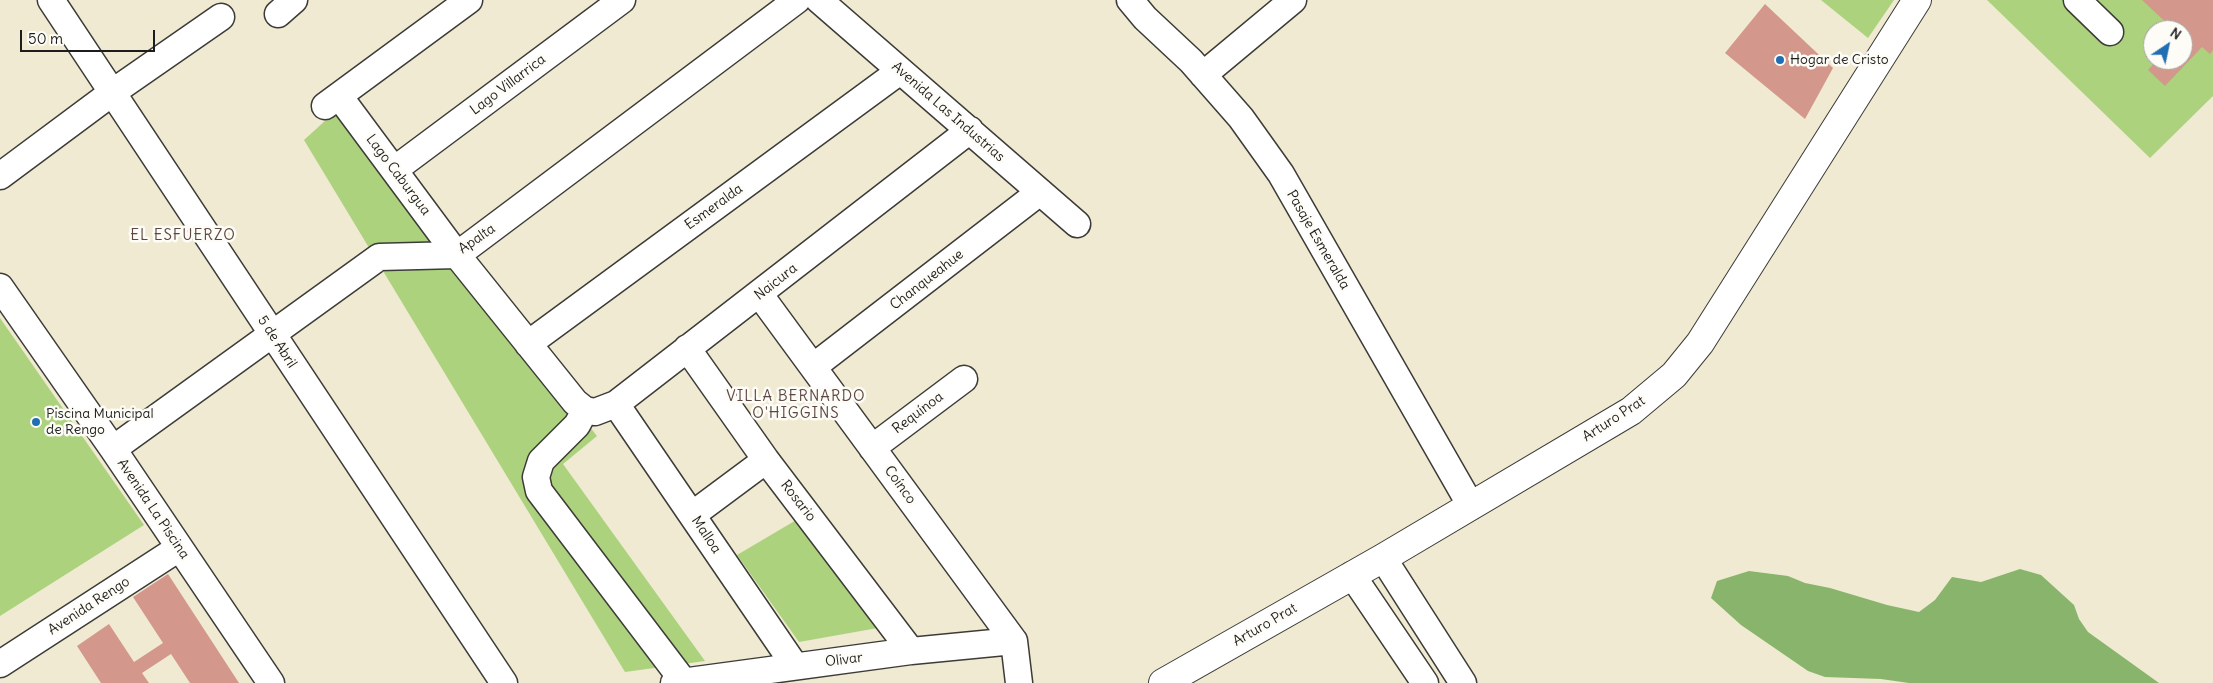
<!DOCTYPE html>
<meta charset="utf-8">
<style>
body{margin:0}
#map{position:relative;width:2213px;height:683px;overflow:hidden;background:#efead1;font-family:Delius,sans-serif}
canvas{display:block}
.north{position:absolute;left:2143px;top:20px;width:50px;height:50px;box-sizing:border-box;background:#fdfcf7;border:1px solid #a3a29f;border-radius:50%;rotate:34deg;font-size:14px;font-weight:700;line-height:20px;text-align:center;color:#1c1c1c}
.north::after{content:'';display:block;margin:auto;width:18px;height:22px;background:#1f6fb2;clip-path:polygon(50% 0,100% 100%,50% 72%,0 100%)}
.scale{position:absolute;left:20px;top:30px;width:135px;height:22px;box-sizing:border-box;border:2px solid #1c1c1c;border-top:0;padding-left:6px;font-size:15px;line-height:18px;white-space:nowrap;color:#1c1c1c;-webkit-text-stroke:4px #fdfcf7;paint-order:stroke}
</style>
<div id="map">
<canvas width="2213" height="683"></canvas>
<div class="north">N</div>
<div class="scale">50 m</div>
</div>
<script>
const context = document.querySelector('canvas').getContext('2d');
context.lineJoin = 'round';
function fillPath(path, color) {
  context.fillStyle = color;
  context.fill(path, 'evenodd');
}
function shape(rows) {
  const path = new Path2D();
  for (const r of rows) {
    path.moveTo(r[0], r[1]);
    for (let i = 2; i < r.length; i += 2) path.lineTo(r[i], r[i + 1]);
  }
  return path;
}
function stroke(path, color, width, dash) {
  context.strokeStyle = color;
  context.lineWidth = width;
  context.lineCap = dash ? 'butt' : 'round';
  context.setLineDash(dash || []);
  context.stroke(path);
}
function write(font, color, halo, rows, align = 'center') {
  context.font = font + ' Delius,sans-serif';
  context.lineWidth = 5;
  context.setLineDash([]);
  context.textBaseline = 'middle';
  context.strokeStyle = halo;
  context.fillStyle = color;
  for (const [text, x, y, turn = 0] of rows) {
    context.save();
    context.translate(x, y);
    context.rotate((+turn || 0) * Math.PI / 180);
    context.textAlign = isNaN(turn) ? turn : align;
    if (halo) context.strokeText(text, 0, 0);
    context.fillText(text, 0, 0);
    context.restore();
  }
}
const green = shape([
 [1821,0,1894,0,1868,38],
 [1987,0,2213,0,2213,96,2150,158],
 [2153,30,2183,30,2183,60,2153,60],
 [337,110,597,436,563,464,705,661,625,672,304,140],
 [0,318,144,525,0,616],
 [798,519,889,626,799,642,737,555]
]);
const forest = shape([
 [2020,569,2041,575,2074,605,2079,619,2088,632,2159,683,1909,683,1881,679,1825,677,1808,671,1741,625,1711,598,1717,581,1749,571,1788,576,1805,583,1830,588,1887,605,1919,612,1935,600,1952,577,1981,582]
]);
const building = shape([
 [2142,0,2213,0,2213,50,2210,54,2202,47,2165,86,2148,70,2157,60,2183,60,2183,30,2174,30],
 [1765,4,1833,68,1805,119,1725,53],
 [168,574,239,683,190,683,171,654,142,673,149,683,101,683,77,646,109,624,134,662,163,643,133,597]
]);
const minor = shape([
 [51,0,504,683],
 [819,0,1077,224],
 [1130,0,1145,18,1191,61,1241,118,1281,174,1471,506],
 [2077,0,2110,32],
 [278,14,294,0],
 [1203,75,1293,0],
 [339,96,457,255,575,402,585,410,595,412,616,404,970,130],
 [325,106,469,0],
 [394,170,622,0],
 [0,176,113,92,221,17],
 [0,287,113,449,271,683],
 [760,295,1014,641,1019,683],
 [528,344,900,71],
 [687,348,766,460,911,651],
 [813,367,1040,192],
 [616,404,795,666],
 [585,410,577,425,541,461,536,477,539,491,684,682],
 [872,448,964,379],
 [113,449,379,257,457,255,797,0],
 [692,515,766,460],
 [1383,558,1463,683],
 [1352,575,1425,683],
 [0,664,179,548],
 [674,683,911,651,1014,641]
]);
const major = shape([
 [1163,683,1383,558,1631,411,1674,375,1700,343,1917,0]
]);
const markers = [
 [1780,60,5,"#1f6fb2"],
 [36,422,5,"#1f6fb2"]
];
const poiNames = [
 ["Hogar de Cristo",1790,60],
 ["Piscina Municipal",46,414],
 ["de Rengo",46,430]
];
const streetNames = [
 ["Lago Villarrica",508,85,-37],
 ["Avenida Las Industrias",948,112,41],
 ["Lago Caburgua",398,175,53],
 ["Esmeralda",714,207,-36],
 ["Apalta",477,239,-35],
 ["Pasaje Esmeralda",1318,240,60],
 ["Chanqueahue",927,280,-38],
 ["Naicura",776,282,-38],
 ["5 de Abril",277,342,57],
 ["Requínoa",918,413,-37],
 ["Arturo Prat",1614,419,-33],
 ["Coínco",900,485,54],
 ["Rosario",798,501,52],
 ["Avenida La Piscina",153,509,56],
 ["Malloa",706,535,56],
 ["Avenida Rengo",89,606,-33],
 ["Arturo Prat",1265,625,-30],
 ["Olivar",844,660,-7]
];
const neighbourhoodNames = [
 ["EL ESFUERZO",183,236],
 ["VILLA BERNARDO",796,397],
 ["O'HIGGINS",796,414]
];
fillPath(green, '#acd27d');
fillPath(forest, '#89b46c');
fillPath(building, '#d3988b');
stroke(minor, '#3c3b37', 29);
stroke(major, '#3c3b37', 30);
stroke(minor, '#fff', 26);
stroke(major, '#fff', 28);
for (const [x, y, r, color] of markers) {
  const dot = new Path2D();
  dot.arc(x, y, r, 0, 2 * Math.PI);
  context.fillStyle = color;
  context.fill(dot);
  stroke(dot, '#fdfcf7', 2);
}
write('14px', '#1c1c1c', '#fdfcf7', poiNames, 'left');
write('14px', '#1c1c1c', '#fdfcf7', streetNames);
context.letterSpacing = '1px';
write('15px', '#5c4743', '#fdfcf7', neighbourhoodNames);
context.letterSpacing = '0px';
</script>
